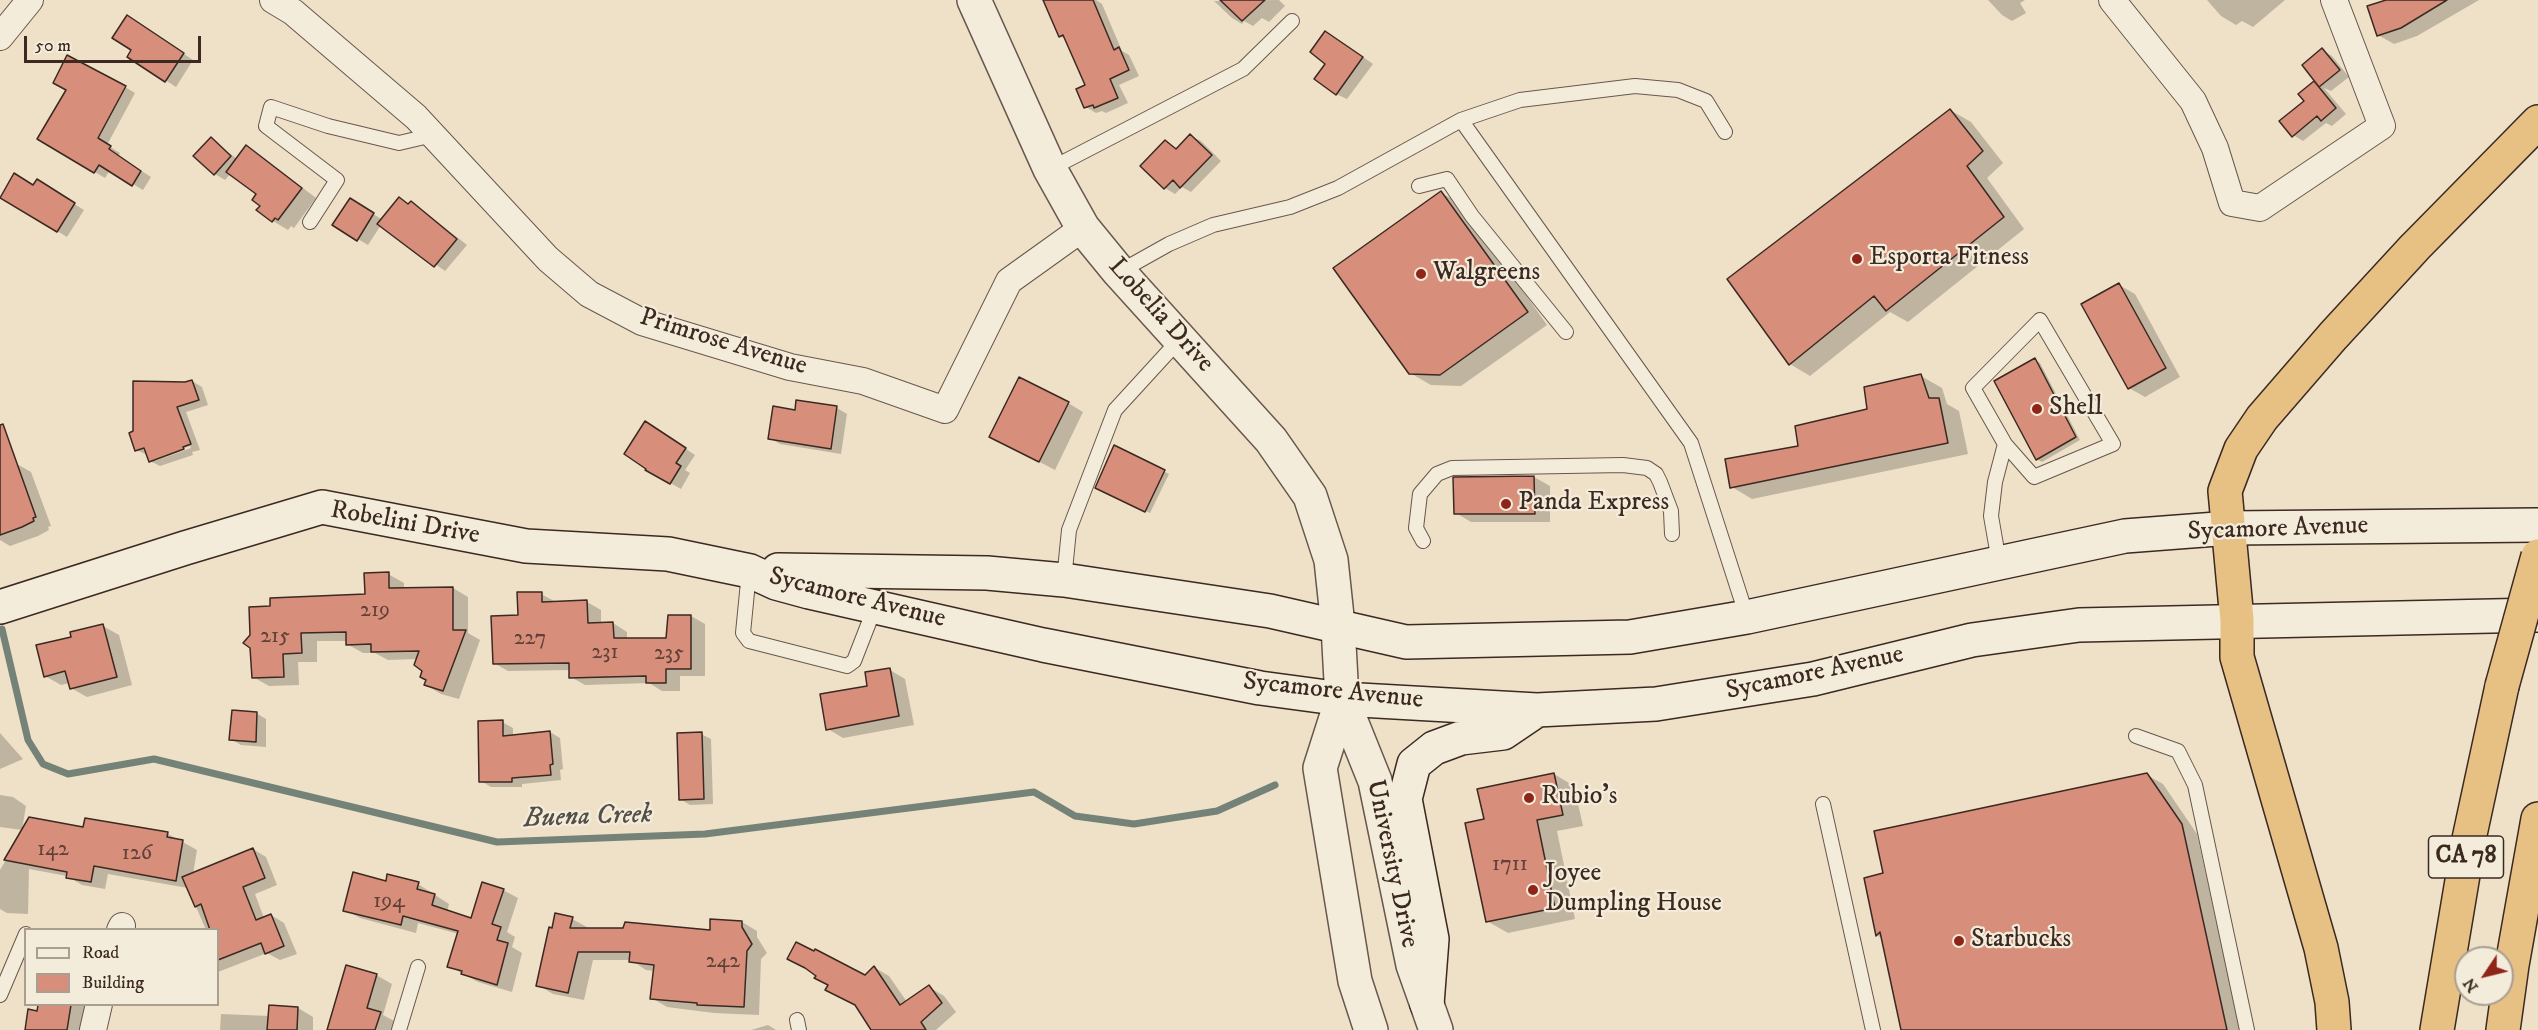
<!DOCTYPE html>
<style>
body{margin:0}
#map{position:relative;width:2538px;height:1030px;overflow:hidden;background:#eee1c8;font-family:"IM FELL DW Pica",serif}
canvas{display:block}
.legend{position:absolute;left:24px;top:928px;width:195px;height:78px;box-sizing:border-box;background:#f4ecdb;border:2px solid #aa9e91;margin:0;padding:8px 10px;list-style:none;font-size:18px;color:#3b2922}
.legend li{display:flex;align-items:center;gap:12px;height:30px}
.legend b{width:30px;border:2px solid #aa9e91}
.north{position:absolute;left:2454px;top:946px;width:60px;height:60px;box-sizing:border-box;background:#f4ecdb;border:2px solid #aa9e91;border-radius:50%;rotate:235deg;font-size:16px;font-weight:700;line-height:24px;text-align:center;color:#3b2922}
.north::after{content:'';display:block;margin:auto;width:21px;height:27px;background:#8f2418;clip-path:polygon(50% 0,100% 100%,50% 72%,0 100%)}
.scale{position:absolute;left:24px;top:36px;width:177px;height:27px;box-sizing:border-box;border:3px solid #3b2922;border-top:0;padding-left:8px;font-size:18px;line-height:21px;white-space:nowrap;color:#3b2922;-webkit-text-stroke:4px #f4ecdb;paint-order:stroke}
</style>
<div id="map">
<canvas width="2538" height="1030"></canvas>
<ul class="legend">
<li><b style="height:8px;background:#f4ecdb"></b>Road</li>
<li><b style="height:16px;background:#d78e7b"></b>Building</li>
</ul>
<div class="north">N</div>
<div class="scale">50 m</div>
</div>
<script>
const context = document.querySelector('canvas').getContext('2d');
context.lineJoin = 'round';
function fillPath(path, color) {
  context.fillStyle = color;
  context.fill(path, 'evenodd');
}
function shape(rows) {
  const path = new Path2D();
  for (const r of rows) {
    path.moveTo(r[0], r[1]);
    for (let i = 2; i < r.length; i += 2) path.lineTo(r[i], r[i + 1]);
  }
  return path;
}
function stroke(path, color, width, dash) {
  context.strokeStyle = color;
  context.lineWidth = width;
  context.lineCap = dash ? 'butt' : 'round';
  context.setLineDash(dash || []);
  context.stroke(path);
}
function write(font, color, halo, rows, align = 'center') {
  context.font = font + ' "IM FELL DW Pica",serif';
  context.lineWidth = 4.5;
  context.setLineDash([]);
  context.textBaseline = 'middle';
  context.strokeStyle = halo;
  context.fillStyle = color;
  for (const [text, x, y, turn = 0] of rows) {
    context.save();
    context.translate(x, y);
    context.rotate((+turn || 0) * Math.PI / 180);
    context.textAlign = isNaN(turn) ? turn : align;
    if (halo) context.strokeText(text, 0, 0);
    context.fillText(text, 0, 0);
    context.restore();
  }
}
const shadow = shape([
 [1054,0,1096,0,1102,4,1122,51,1129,55,1139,76,1119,85,1128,103,1106,113,1102,111,1096,113,1086,107,1087,85,1068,41,1060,36],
 [1279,0,1285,6,1269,22,1262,18,1253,26,1244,21,1242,24,1232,18,1214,1],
 [1988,0,2025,0,2020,3,2026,13,2012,21,2002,15],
 [2207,0,2285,0,2253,27,2242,21,2236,25,2221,16],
 [2391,0,2479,0,2417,36,2394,44,2378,35],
 [138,23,193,60,176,87,129,56,133,50],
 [1343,43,1373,64,1347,99,1336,94],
 [2322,50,2332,56,2349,77,2331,91,2324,88,2346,114,2332,126,2326,123,2303,141,2293,135,2314,82,2321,86,2304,65],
 [125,87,135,93,107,145,120,153,118,156,151,177,143,190,110,170,105,178,39,139],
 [1950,110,1971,122,2003,163,1987,178,2024,229,1908,322,1890,312,1810,376,1790,364],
 [1190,136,1201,141,1221,161,1191,192,1182,187,1175,194,1165,188,1166,142,1178,149],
 [211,139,237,159,246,147,261,156,316,198,294,228,291,226,288,230,273,221,262,205,258,194,230,174,225,180,215,174],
 [37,181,84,210,67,237,1,197,34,187],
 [1441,193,1462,204,1547,325,1461,386,1431,385,1410,373],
 [399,199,421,209,467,245,445,271,381,225,368,245,358,239,360,206,383,220],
 [2119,285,2135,294,2180,377,2145,397,2129,388],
 [2035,360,2040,363,2080,440,2042,462,2037,459],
 [1921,376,1942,388,1947,404,1959,411,1968,454,1752,499,1732,487,1869,410],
 [192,381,202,387,208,405,186,412,200,450,192,452,193,455,160,466,150,461,148,455,136,450,135,432,185,383],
 [190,446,191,448,155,461,155,458],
 [798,402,837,408,847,414,841,454,780,444,770,438,796,411],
 [1068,403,1083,412,1055,470,1007,445],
 [656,429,695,455,685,470,690,473,681,489,647,470],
 [1115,447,1169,474,1150,513,1101,490],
 [15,463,31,472,51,526,48,527,49,530,38,536,10,546,0,540,0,468],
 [1534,477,1550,486,1550,522,1471,522,1456,513],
 [388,574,404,583,404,589,453,588,468,597,468,633,480,640,459,699,441,694,426,685,427,680,418,659,388,660,375,653,363,653,347,644,347,641,317,641,317,662,298,662,299,685,269,686,253,677,251,647,366,595],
 [541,594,556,602,587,602,601,610,601,624,613,623,627,632,627,640,668,640,691,616,705,624,705,676,680,676,680,691,662,691,649,683,585,685,571,677,570,670,508,671,494,663,519,617],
 [103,626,119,635,132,685,87,697,71,688,70,683,61,685,45,676,73,638],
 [890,670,905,679,914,725,843,738,828,729,869,687],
 [256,713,266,719,266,747,241,745,231,739],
 [502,722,513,728,513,736,550,732,560,738,563,769,560,770,561,780,522,784,522,787,491,787,481,781],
 [0,733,23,759,0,769],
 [701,734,711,739,713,804,690,805,680,799],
 [1554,774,1574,786,1583,826,1557,831,1575,919,1508,933,1487,921,1486,820],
 [2147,775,2163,784,2197,834,2240,1030,1902,1030,1882,938,1878,936,1866,879,1885,874],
 [0,795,13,797,26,806,22,830,0,827],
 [30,819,84,829,86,820,168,834,197,850,193,874,253,849,266,857,277,885,255,894,264,918,271,915,284,923,297,954,280,960,267,953,218,972,218,930,206,930,188,888,108,874,105,889,82,885,67,876,29,869,28,914,7,913,0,909,0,870],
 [387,883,418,884,449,904,447,912,472,920,503,890,518,898,507,932,515,937,512,947,522,953,512,992,478,982,449,966,459,934,418,923,416,933,360,918,345,910],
 [572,919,587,927,587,929,711,932,742,922,757,931,757,937,767,953,761,959,759,1015,714,1013,667,1007,652,998,655,971,646,970,631,960,593,960,584,1000,553,994,538,985],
 [875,968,889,976,907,1002,929,987,944,996,956,1012,936,1030,873,1030,865,977],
 [376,975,392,984,383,1015,396,1022,393,1030,330,1030],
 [39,1004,87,1004,83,1030,27,1030,38,1012],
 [298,1008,313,1017,313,1030,220,1030,221,1014,270,1016],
 [768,1025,776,1030,751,1030]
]);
const stream = shape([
 [2,629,28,740,43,764,68,774,154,759,497,842,705,834,1034,792,1075,816,1134,824,1217,811,1275,785]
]);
const building = shape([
 [1043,0,1093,0,1114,50,1119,47,1129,70,1110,79,1118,98,1094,108,1093,105,1084,108,1076,89,1085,85,1063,35,1059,37,1043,0],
 [1220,0,1265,0,1242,21,1220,0],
 [2386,0,2447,0,2401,28,2377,36,2367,6,2386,0],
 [127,15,184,53,165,82,127,57,131,50,112,38,127,15],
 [1325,31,1363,57,1336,95,1314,79,1325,64,1310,52,1325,31],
 [2322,48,2340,70,2319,87,2302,65,2322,48],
 [67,55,126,86,98,138,111,146,109,149,141,171,132,186,99,165,94,173,37,139,66,90,53,83,67,55],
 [2314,81,2336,108,2321,121,2317,116,2292,137,2279,121,2304,101,2298,94,2314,81],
 [1950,109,1983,151,1967,166,2004,217,1886,311,1874,296,1789,365,1727,279,1950,109],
 [1190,134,1212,155,1180,188,1173,180,1164,189,1140,166,1165,140,1176,149,1190,134],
 [211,137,231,156,214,175,193,156,211,137],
 [246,145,302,188,278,220,275,218,272,222,256,210,260,206,252,200,256,194,226,172,246,145],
 [14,173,33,185,37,179,75,203,57,232,0,198,14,173],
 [1441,191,1528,312,1440,375,1409,374,1333,268,1441,191],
 [399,197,408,204,411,201,457,239,434,267,377,224,399,197],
 [350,198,374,213,357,241,332,225,350,198],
 [2119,283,2166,368,2128,389,2081,304,2119,283],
 [2035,358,2076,437,2036,460,1994,381,2035,358],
 [1921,374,1929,398,1939,398,1948,443,1730,488,1725,459,1798,446,1795,426,1867,409,1864,387,1921,374],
 [1019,377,1069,402,1039,462,989,437,1019,377],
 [192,380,199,400,177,407,191,444,183,447,184,449,149,462,144,448,135,451,129,433,133,431,133,381,185,382,192,380],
 [796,400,837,406,831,449,768,439,773,406,795,410,796,400],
 [645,421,686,448,676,463,681,466,670,484,645,470,646,469,624,454,645,421],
 [3,424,36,517,33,518,34,521,22,527,0,535,0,425,3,424],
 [1114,445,1165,470,1145,512,1095,488,1114,445],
 [1534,476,1535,514,1454,514,1453,477,1534,476],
 [389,572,389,588,453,587,453,630,466,630,443,691,424,685,426,680,420,677,422,671,414,665,419,651,371,652,371,644,346,645,346,632,301,633,302,653,283,654,284,677,252,678,250,648,243,643,250,635,249,607,270,606,270,598,365,594,364,573,389,572],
 [517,592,542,592,542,602,587,600,588,623,613,622,614,638,666,638,668,615,691,615,691,669,666,669,666,683,646,683,646,676,569,678,569,663,493,664,491,616,518,615,517,592],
 [103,624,117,677,70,689,65,671,44,677,36,645,71,637,70,632,103,624],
 [890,668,899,716,826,730,820,694,867,686,865,672,890,668],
 [232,710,257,712,256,742,229,740,232,710],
 [503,720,503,736,550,731,553,764,550,765,551,775,512,778,512,782,479,782,478,721,503,720],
 [702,732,704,799,679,800,677,733,702,732],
 [1554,773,1563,815,1537,820,1555,908,1486,922,1465,823,1484,819,1477,789,1554,773],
 [2147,773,2182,824,2227,1030,1901,1030,1880,932,1876,936,1864,878,1883,873,1874,831,2147,773],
 [29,817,83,827,85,818,168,832,167,837,183,840,176,881,94,866,91,882,66,878,67,872,4,860,29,817],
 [253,848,265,878,243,887,256,920,271,914,284,946,265,954,261,943,218,960,218,930,210,930,201,904,195,907,182,877,253,848],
 [353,872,386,881,387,874,419,882,417,889,435,894,432,905,471,918,482,882,504,889,492,924,501,927,497,940,508,943,497,985,461,974,462,971,447,967,458,931,403,916,401,925,343,911,353,872],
 [555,913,573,917,570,928,623,928,625,922,710,930,710,919,742,921,742,927,752,944,747,951,744,1007,697,1005,697,1003,650,999,654,965,629,962,630,952,578,952,568,993,536,986,549,927,552,928,555,913],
 [796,942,814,951,815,949,865,975,874,966,900,1005,929,985,942,1003,921,1022,926,1030,871,1030,855,1005,825,990,828,985,814,978,816,976,805,968,787,959,796,942],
 [346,965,377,974,367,1008,381,1012,375,1030,327,1030,346,965],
 [38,1005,71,1005,67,1030,25,1030,28,1009,37,1011,38,1005],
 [269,1005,298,1007,297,1030,267,1030,269,1005]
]);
const service = shape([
 [1461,120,1520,100,1635,86,1678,90,1706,101,1725,132],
 [1050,169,1243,69,1292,21],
 [1419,186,1447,179,1472,216,1566,332],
 [310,222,337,180,266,126,271,107,328,126,399,143,433,135],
 [1119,272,1169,244,1213,225,1290,207,1338,188,1461,120,1691,443,1747,617],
 [1423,541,1416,528,1420,494,1437,474,1452,468,1623,465,1647,468,1656,474,1660,482,1671,511,1672,534],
 [1999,562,1991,516,1995,482,2005,444,2034,477,2113,444,2040,320,1973,388,2005,444],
 [749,572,743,633,749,641,847,666,854,661,875,607],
 [1064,580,1069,530,1115,410,1180,339],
 [2136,736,2178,751,2195,785,2247,1030],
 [1823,804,1873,1030],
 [0,995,26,934],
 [797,1020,799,1030],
 [399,1030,418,967]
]);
const minor = shape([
 [273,0,293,12,416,117,548,259,589,294,642,322,790,367,863,381,945,410,1009,281,1083,228],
 [2112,0,2193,101,2215,148,2232,203,2260,208,2382,126,2334,0],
 [0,37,30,0],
 [120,930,122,926],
 [93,1030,99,1004]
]);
const tertiary = shape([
 [974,0,1050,169,1083,228,1119,272,1271,440,1310,496,1331,560,1338,626,1342,699,1375,781,1413,965,1436,1030],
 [1342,699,1320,768,1355,981,1371,1030]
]);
const secondary = shape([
 [778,570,987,573,1064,580,1270,611,1406,642,1630,637,1747,617,2125,536,2230,528,2538,525],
 [0,607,185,548,322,507,526,546,668,554,750,571,776,583,809,592,1043,645,1260,688,1342,699,1537,710,1656,704,1813,679,1972,640,2079,625,2538,615],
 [1427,1004,1432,939,1405,799,1414,764,1434,748,1461,738,1503,733,1537,710]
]);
const motorway = shape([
 [2334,1030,2332,1002,2321,948,2237,657,2237,620,2225,491,2241,449,2262,418,2333,336,2415,247,2538,122],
 [2437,1030,2469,839,2502,686],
 [2503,1030,2512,965,2538,819]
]);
const motorwayBridge = shape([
 [2502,686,2538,556]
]);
const markers = [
 [1857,259,6,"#8f2418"],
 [1421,274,6,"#8f2418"],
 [2037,409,6,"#8f2418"],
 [1506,504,6,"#8f2418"],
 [1529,798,6,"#8f2418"],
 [1533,890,6,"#8f2418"],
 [1959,941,6,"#8f2418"]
];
const numberNames = [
 ["219",375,611],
 ["215",275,637],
 ["227",530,639],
 ["231",605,653],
 ["235",669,654],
 ["142",53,850],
 ["126",137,854],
 ["1711",1510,865],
 ["194",389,902],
 ["242",723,962]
];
const shields = [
 [2466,857,75]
];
const shieldNames = [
 ["CA 78",2466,857]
];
const poiNames = [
 ["Esporta Fitness",1869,259],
 ["Walgreens",1433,274],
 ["Shell",2049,409],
 ["Panda Express",1518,504],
 ["Rubio's",1541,798],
 ["Joyee",1545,875],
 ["Dumpling House",1545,905],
 ["Starbucks",1971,941]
];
const streetNames = [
 ["Lobelia Drive",1160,316,48],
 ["Primrose Avenue",723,343,17],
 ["Robelini Drive",405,524,10],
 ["Sycamore Avenue",2278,530,-2],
 ["Sycamore Avenue",857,599,14],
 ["Sycamore Avenue",1815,674,-12],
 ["Sycamore Avenue",1333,692,6],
 ["University Drive",1391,864,78]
];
const waterNames = [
 ["Buena Creek",588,818,-2]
];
fillPath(shadow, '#0003');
stroke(stream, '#748278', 7);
fillPath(building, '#d78e7b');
stroke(building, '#3b2922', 1.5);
stroke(service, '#68574c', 16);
stroke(minor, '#68574c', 28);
stroke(tertiary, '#68574c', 36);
stroke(secondary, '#3b2922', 36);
stroke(motorway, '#3b2922', 36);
stroke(service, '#f4ecdb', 14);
stroke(minor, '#f4ecdb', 26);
stroke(tertiary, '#f4ecdb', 33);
stroke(secondary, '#f4ecdb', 33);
stroke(motorway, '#e7c084', 33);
stroke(motorwayBridge, '#3b2922', 36, []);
stroke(motorwayBridge, '#e7c084', 33);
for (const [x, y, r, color] of markers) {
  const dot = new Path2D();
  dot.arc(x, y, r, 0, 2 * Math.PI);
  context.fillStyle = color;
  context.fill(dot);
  stroke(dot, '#f4ecdb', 2);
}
write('22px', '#624238', null, numberNames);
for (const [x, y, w] of shields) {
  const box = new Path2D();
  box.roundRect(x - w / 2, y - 21, w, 42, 4.5);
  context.fillStyle = '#f4ecdb';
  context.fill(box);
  stroke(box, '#3b2922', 1.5);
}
write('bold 24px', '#3b2922', null, shieldNames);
write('26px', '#3b2922', '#f4ecdb', poiNames, 'left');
write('26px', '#3b2922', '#f4ecdb', streetNames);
write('italic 27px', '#534e46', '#f4ecdb', waterNames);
</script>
